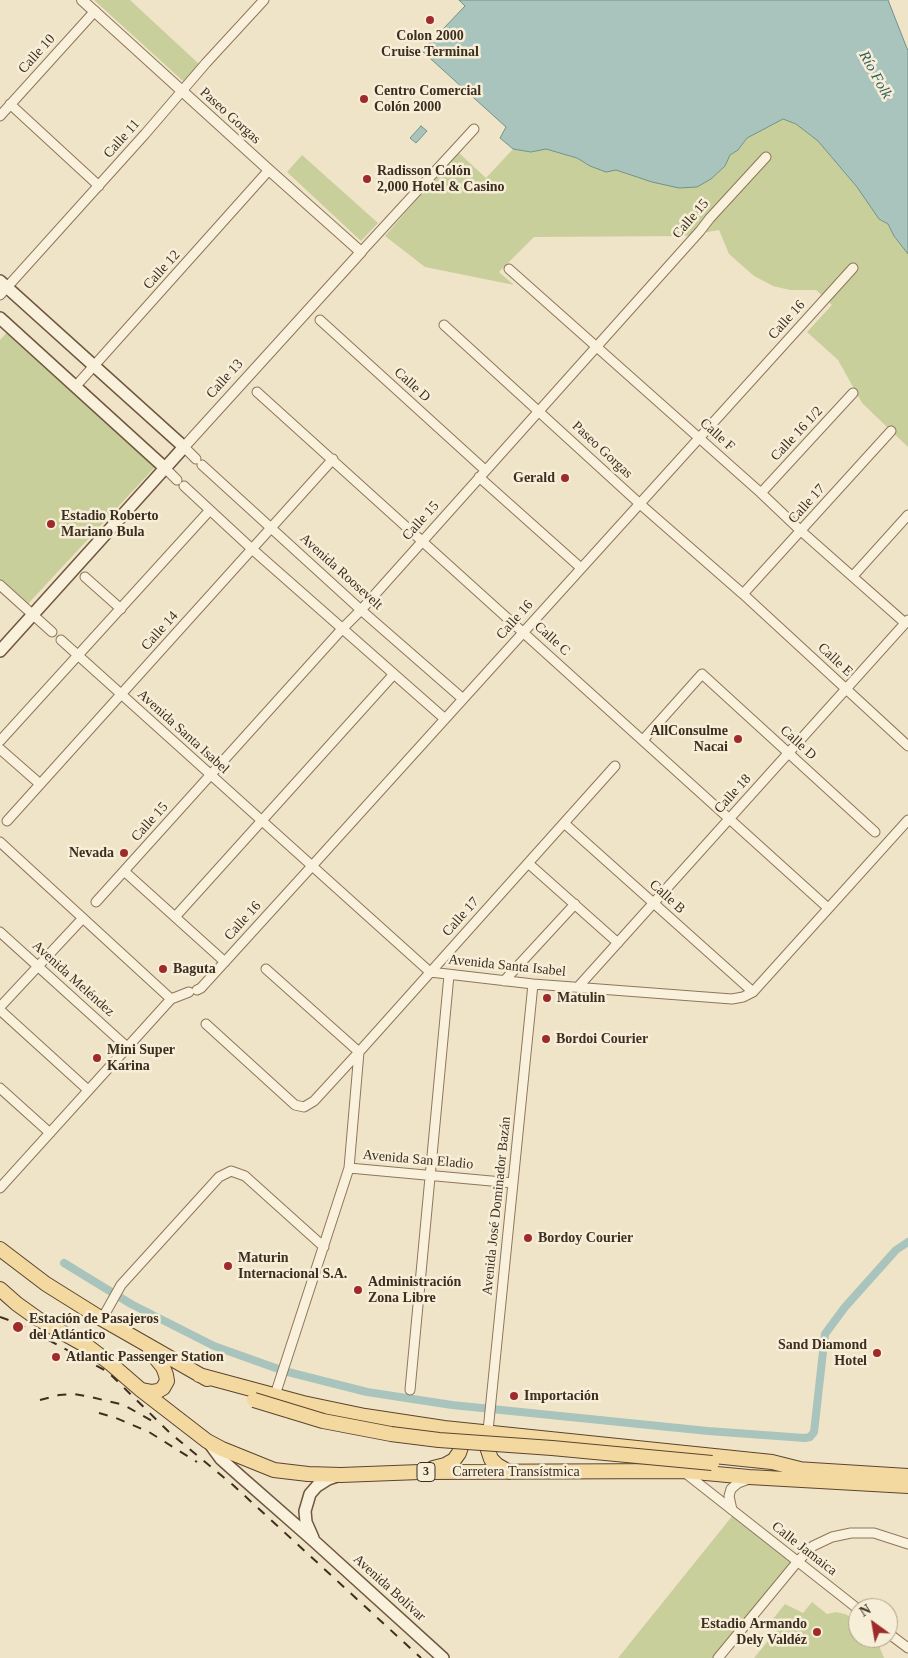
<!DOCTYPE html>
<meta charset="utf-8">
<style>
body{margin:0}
#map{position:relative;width:908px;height:1658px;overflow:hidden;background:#f0e4c8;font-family:"Times New Roman",serif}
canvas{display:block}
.north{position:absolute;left:848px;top:1598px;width:50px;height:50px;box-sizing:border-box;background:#f7eed8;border:1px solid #ada18e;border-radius:50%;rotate:328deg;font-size:14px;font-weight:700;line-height:20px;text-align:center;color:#3d2e20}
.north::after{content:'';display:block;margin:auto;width:18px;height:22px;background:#9e2a2b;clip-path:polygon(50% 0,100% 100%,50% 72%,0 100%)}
</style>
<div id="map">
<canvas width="908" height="1658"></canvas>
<div class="north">N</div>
</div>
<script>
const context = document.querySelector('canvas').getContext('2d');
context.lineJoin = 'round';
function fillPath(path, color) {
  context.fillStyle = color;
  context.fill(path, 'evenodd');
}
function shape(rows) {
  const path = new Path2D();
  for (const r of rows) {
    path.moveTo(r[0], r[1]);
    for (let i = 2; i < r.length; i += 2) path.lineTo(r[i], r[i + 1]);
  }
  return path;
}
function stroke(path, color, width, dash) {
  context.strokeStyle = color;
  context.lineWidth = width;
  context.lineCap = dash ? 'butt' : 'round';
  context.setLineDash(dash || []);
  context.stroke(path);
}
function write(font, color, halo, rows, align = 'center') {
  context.font = font + ' "Times New Roman",serif';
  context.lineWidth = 5;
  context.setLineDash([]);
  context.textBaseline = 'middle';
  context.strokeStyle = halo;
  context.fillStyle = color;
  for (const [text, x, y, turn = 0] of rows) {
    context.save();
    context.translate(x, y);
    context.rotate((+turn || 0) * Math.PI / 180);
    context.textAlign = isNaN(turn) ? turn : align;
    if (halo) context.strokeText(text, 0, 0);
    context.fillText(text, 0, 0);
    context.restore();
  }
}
const green = shape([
 [94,0,130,0,199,64,184,82],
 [782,119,796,124,818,141,857,187,879,219,888,224,894,236,908,254,908,447,862,403,838,360,807,332,832,305,816,290,790,290,773,286,754,276,729,254,719,230,686,236,534,237,499,272,514,285,425,267,385,236,458,152,486,178,513,149,531,152,546,149,577,158,590,166,616,170,652,182,711,179,725,166,730,155,738,150,747,138],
 [302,155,378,223,361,241,287,172],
 [7,332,155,467,27,605,0,581,0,340],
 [733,1515,791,1561,713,1658,618,1658],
 [812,1602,827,1614,836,1612,845,1614,858,1621,858,1638,876,1638,884,1658,754,1658,780,1626,772,1620,785,1604,803,1613]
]);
const water = shape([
 [459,0,888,0,908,51,908,254,894,236,888,224,879,219,857,187,818,141,796,124,783,119,747,138,738,150,730,155,725,166,711,179,697,187,679,188,652,182,616,170,606,172,590,166,577,158,546,149,531,152,513,149,500,138,506,127,422,51,465,6,459,0],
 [421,126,427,131,416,143,410,138,421,126]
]);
const canal = shape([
 [64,1263,131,1304,214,1346,284,1371,367,1392,452,1405,708,1431,805,1438,810,1437,814,1432,825,1334,845,1307,896,1250,908,1242]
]);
const minor = shape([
 [10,104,99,186],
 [0,116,95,11],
 [361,252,474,129],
 [509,269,761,493,801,531,905,623],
 [0,295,145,134,206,63,264,0],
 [320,320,485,470],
 [444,325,640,504,743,594,908,746],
 [75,387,269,170],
 [257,392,828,908],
 [184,447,196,459],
 [202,465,361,610,463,699],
 [165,468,177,480],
 [479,477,581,568],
 [184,486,252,549,445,719],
 [761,493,853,393],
 [853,576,908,515],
 [85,577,121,609],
 [0,585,52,632],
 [743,594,891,431],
 [61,640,430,972,533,984,732,999,743,997,753,992,908,820],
 [643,740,702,674,875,832],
 [0,741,210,510],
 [0,749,40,784],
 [7,821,333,459],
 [564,823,753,992],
 [0,842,171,999],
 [528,863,618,943],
 [124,871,225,962],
 [96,902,342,629,361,610,700,231,710,218,766,157],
 [175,917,394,674],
 [0,932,127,1047],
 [266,969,359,1052,349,1168,275,1395],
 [504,981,575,904],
 [578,987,908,620],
 [197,990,201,988,312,866,853,268],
 [0,1007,83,918],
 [0,1010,88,1090],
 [206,1024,295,1105,304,1107,314,1101,359,1052,615,766],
 [0,1088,50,1133],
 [349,1168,513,1183],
 [0,1188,171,999,189,992],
 [102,1319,121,1285,219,1177,231,1171,245,1176,324,1247],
 [410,1390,449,975],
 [488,1431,533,984],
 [684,1472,858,1609],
 [732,1510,729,1496,731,1489,738,1483,749,1479],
 [888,1633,908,1648],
 [718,1658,798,1561,813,1546,832,1537,851,1533,874,1533,908,1544]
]);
const tertiary = shape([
 [82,0,269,170,361,252,184,447]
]);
const secondary = shape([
 [0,281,184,447,0,651],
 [0,318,165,468],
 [210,1444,221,1459,240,1476,314,1541,443,1658],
 [313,1538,306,1522,305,1511,310,1494,317,1486,328,1479,337,1476]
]);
const primary = shape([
 [0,1249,46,1284,102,1319,207,1379],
 [0,1289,17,1304,38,1319,90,1348,111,1364,141,1390,207,1441,222,1449,274,1470,308,1474,341,1475,420,1472,684,1471,749,1477,908,1486],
 [199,1375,303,1403,365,1416,444,1428,772,1462,804,1470],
 [142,1390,152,1392,158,1391,163,1388,167,1381,166,1375,163,1367,150,1351],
 [488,1432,486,1444,491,1459,497,1465,509,1472],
 [433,1468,445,1465,454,1460,459,1453,461,1447,459,1442,452,1434],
 [796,1469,908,1476]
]);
const rail = shape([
 [0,1317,17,1323,108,1372,170,1433,233,1485,421,1658],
 [40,1400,59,1395,74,1394,91,1397,124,1405,152,1421],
 [99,1413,116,1418,149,1432,197,1462]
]);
const primaryBridge = shape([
 [254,1400,323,1421,391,1434,439,1440,552,1448,712,1463]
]);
const markers = [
 [430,20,5,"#9e2a2b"],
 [364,99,5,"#9e2a2b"],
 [367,179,5,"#9e2a2b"],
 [565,478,5,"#9e2a2b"],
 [51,524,5,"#9e2a2b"],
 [738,739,5,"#9e2a2b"],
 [124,853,5,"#9e2a2b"],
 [163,969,5,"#9e2a2b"],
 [547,998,5,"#9e2a2b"],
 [546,1039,5,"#9e2a2b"],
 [97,1058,5,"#9e2a2b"],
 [528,1238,5,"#9e2a2b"],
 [228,1266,5,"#9e2a2b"],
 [358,1290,5,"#9e2a2b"],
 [18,1327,6,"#9e2a2b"],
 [877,1353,5,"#9e2a2b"],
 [56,1357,5,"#9e2a2b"],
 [514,1396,5,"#9e2a2b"],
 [817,1632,5,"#9e2a2b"]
];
const shields = [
 [426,1472,18]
];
const shieldNames = [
 ["3",426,1472]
];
const poiNames = [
 ["Colon 2000",430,36,"center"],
 ["Cruise Terminal",430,52,"center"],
 ["Centro Comercial",374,91],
 ["Colón 2000",374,107],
 ["Radisson Colón",377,171],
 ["2,000 Hotel & Casino",377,187],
 ["Gerald",555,478,"right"],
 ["Estadio Roberto",61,516],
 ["Mariano Bula",61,532],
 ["AllConsulme",728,731,"right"],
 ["Nacai",728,747,"right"],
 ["Nevada",114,853,"right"],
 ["Baguta",173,969],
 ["Matulin",557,998],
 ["Bordoi Courier",556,1039],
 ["Mini Super",107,1050],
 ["Karina",107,1066],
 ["Bordoy Courier",538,1238],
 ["Maturin",238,1258],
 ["Internacional S.A.",238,1274],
 ["Administración",368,1282],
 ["Zona Libre",368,1298],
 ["Estación de Pasajeros",29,1319],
 ["del Atlántico",29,1335],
 ["Sand Diamond",867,1345,"right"],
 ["Hotel",867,1361,"right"],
 ["Atlantic Passenger Station",66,1357],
 ["Importación",524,1396],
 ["Estadio Armando",807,1624,"right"],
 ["Dely Valdéz",807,1640,"right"]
];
const streetNames = [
 ["Calle 10",37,54,-48],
 ["Paseo Gorgas",230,116,42],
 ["Calle 11",122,139,-48],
 ["Calle 15",691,219,-49],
 ["Calle 12",162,270,-48],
 ["Calle 16",787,320,-48],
 ["Calle 13",225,379,-48],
 ["Calle D",412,385,42],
 ["Calle 16 1/2",797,434,-47],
 ["Calle F",717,435,42],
 ["Paseo Gorgas",602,450,43],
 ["Calle 17",807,504,-48],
 ["Calle 15",421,521,-48],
 ["Avenida Roosevelt",341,572,42],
 ["Calle 16",515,620,-48],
 ["Calle 14",160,631,-48],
 ["Calle C",552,639,42],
 ["Calle E",835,660,43],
 ["Avenida Santa Isabel",183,732,42],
 ["Calle D",798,743,42],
 ["Calle 18",733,794,-48],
 ["Calle 15",150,822,-48],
 ["Calle B",667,897,42],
 ["Calle 17",461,917,-48],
 ["Calle 16",243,921,-48],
 ["Avenida Santa Isabel",507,966,6],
 ["Avenida Meléndez",73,979,42],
 ["Avenida San Eladio",418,1160,5],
 ["Avenida José Dominador Bazán",497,1206,-84],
 ["Carretera Transístmica",516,1472],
 ["Calle Jamaica",804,1549,38],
 ["Avenida Bolívar",389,1588,42]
];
const waterNames = [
 ["Río Folk",875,75,61]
];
fillPath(green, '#c9cf9b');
fillPath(water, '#a9c4bc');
stroke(water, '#6f938a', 1);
stroke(canal, '#a9c4bc', 8);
stroke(minor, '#8d765c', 11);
stroke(tertiary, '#8d765c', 12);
stroke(secondary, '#6f573f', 14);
stroke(primary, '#5b4430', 16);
stroke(minor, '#faf1dc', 9);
stroke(tertiary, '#faf1dc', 10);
stroke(secondary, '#faf1dc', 11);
stroke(primary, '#f3d9a0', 14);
stroke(rail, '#3d2e20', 2, [9, 9]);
stroke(primaryBridge, '#5b4430', 16, []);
stroke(primaryBridge, '#f3d9a0', 14);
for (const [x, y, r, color] of markers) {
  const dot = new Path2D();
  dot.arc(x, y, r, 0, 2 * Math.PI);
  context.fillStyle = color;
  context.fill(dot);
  stroke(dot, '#f7eed8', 2);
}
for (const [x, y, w] of shields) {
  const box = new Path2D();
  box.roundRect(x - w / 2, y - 9.5, w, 19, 4);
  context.fillStyle = '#f7eed8';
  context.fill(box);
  stroke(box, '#3d2e20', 1);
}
write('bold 12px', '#3d2e20', null, shieldNames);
write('bold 14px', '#3d2e20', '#f7eed8', poiNames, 'left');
write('14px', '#3d2e20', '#f7eed8', streetNames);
write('italic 15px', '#2f5d5a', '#f7eed8', waterNames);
</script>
